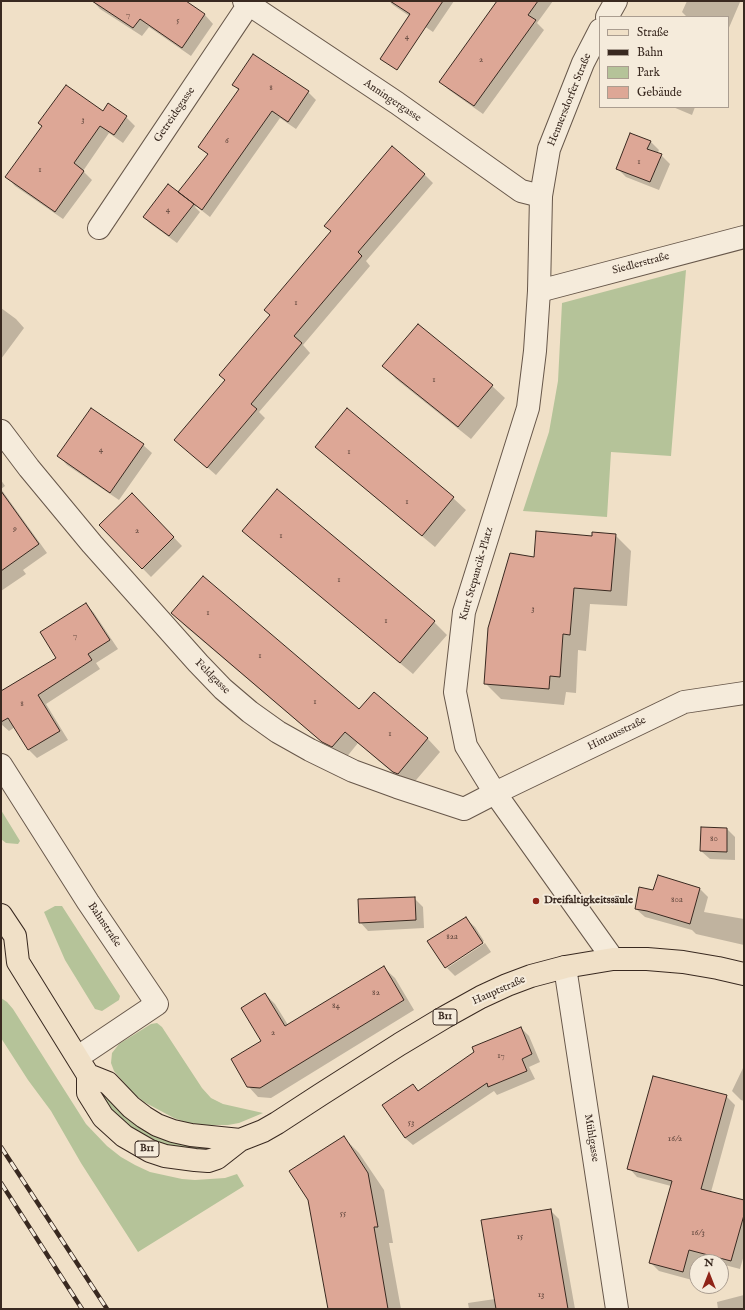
<!DOCTYPE html>
<meta charset="utf-8">
<style>
body{margin:0}
#map{position:relative;width:745px;height:1310px;overflow:hidden;background:#f0e0c7;font-family:"IM FELL English",serif}
canvas{display:block}
.frame{position:absolute;inset:0;border:2px solid #392920;pointer-events:none}
.legend{position:absolute;left:599px;top:16px;width:130px;height:92px;box-sizing:border-box;background:#f5ebdb;border:1px solid #aa9d90;margin:0;padding:5px 7px;list-style:none;font-size:12px;color:#392920}
.legend li{display:flex;align-items:center;gap:8px;height:20px}
.legend b{width:20px;border:1px solid #aa9d90}
.north{position:absolute;left:689px;top:1254px;width:40px;height:40px;box-sizing:border-box;background:#f5ebdb;border:1px solid #aa9d90;border-radius:50%;rotate:0deg;font-size:11px;font-weight:700;line-height:16px;text-align:center;color:#392920}
.north::after{content:'';display:block;margin:auto;width:14px;height:18px;background:#8f2418;clip-path:polygon(50% 0,100% 100%,50% 72%,0 100%)}
</style>
<div id="map">
<canvas width="745" height="1310"></canvas>
<div class="frame"></div>
<ul class="legend">
<li><b style="height:5px;background:#f0e0c7"></b>Straße</li>
<li><b style="height:5px;background:#392920"></b>Bahn</li>
<li><b style="height:11px;background:#b5c399"></b>Park</li>
<li><b style="height:11px;background:#dda796"></b>Gebäude</li>
</ul>
<div class="north">N</div>
</div>
<script>
const context = document.querySelector('canvas').getContext('2d');
context.lineJoin = 'round';
function fillPath(path, color) {
  context.fillStyle = color;
  context.fill(path, 'evenodd');
}
function shape(rows) {
  const path = new Path2D();
  for (const r of rows) {
    path.moveTo(r[0], r[1]);
    for (let i = 2; i < r.length; i += 2) path.lineTo(r[i], r[i + 1]);
  }
  return path;
}
function stroke(path, color, width, dash) {
  context.strokeStyle = color;
  context.lineWidth = width;
  context.lineCap = dash ? 'butt' : 'round';
  context.setLineDash(dash || []);
  context.stroke(path);
}
function write(font, color, halo, rows, align = 'center') {
  context.font = font + ' "IM FELL English",serif';
  context.lineWidth = 4;
  context.setLineDash([]);
  context.textBaseline = 'middle';
  context.strokeStyle = halo;
  context.fillStyle = color;
  for (const [text, x, y, turn = 0] of rows) {
    context.save();
    context.translate(x, y);
    context.rotate((+turn || 0) * Math.PI / 180);
    context.textAlign = isNaN(turn) ? turn : align;
    if (halo) context.strokeText(text, 0, 0);
    context.fillText(text, 0, 0);
    context.restore();
  }
}
const green = shape([
 [686,270,671,456,611,452,607,517,523,511,549,432,558,381,562,303],
 [1,810,20,841,18,844,6,843,1,839],
 [55,906,62,906,120,996,119,1000,102,1011,95,1009,65,960,44,912],
 [1,998,7,1002,13,1009,86,1124,107,1146,121,1157,135,1165,150,1172,182,1179,195,1180,225,1178,237,1174,244,1186,138,1252,81,1163,51,1111,28,1080,1,1038],
 [157,1023,162,1027,202,1088,211,1098,223,1104,263,1113,239,1123,228,1125,206,1125,188,1123,174,1118,144,1102,132,1092,114,1071,111,1063,112,1053,119,1044,151,1024],
 [98,1088,214,1145,214,1150,187,1150,163,1145,136,1133,113,1114]
]);
const shadow = shape([
 [93,1,184,1,205,15,213,24,191,56,149,27,142,36,100,9],
 [389,1,454,1,433,32,393,5],
 [498,1,553,1,537,23,544,30,483,114,449,90,440,81],
 [687,1,739,1,740,2,728,30,728,17,687,17,682,12],
 [253,55,308,92,316,100,296,129,280,118,210,217,196,206,195,207,200,212,177,243,151,224,144,217,179,193,208,155,200,147,239,91,233,84],
 [108,104,126,117,135,126,123,143,109,133,83,171,92,180,63,219,15,186,7,177,103,112],
 [673,107,695,107,692,115],
 [650,141,659,150,657,154,661,155,670,164,659,190,626,177,617,168],
 [424,174,433,183,366,261,370,266,303,345,310,353,259,412,265,418,216,475,176,440,226,381,271,315,332,232,325,226],
 [1,308,16,319,24,328,1,359],
 [384,366,492,386,505,398,471,439,396,379],
 [143,445,152,453,119,500,67,465,59,456],
 [316,446,453,498,466,510,435,547,329,459],
 [1,480,5,486,1,489],
 [1,489,47,553,23,570,26,574,1,591],
 [132,494,182,546,151,577,100,525],
 [243,531,434,622,447,635,413,674,256,543],
 [615,535,631,551,627,606,590,604,586,651,578,650,576,693,566,692,564,705,501,699,485,683,535,558,593,537],
 [86,604,94,613,118,649,96,663,100,669,46,704,68,740,37,758,28,749,15,727,9,731,1,724,1,692,57,658],
 [173,613,360,711,374,694,428,739,440,752,411,786,407,785,358,743,345,759,336,754,185,626],
 [727,829,735,837,735,860,710,859,701,851],
 [700,889,708,897,704,912,744,919,744,945,696,934,692,930,645,917,636,909,654,891],
 [414,898,423,907,424,928,368,931,360,922],
 [466,919,475,927,484,941,446,966,446,968,429,941],
 [485,943,491,952,455,976,447,968],
 [384,968,395,978,414,1010,271,1098,258,1097,248,1086,262,1041,265,994,275,1004,288,1025],
 [521,1028,529,1036,540,1062,529,1067,535,1079,497,1095,494,1091,413,1145,405,1138,413,1086,419,1092],
 [744,1066,744,1101,741,1100,732,1091],
 [726,1096,735,1105,711,1192,744,1201,744,1255,740,1269,721,1264,721,1262,712,1262,697,1258,692,1280,659,1271,650,1262,671,1186,637,1177,629,1168],
 [343,1137,359,1153,384,1190,393,1243,389,1243,401,1309,329,1309],
 [550,1210,559,1219,575,1309,469,1309,468,1303,495,1299],
 [744,1295,744,1309,718,1309,717,1302]
]);
const building = shape([
 [92,1,186,1,205,14,182,48,140,19,133,28,92,1],
 [390,1,443,1,397,70,380,59,410,14,390,1],
 [497,1,538,1,528,15,536,20,474,106,439,82,497,1],
 [253,54,309,91,288,122,272,111,202,210,178,192,208,154,198,147,239,89,232,85,253,54],
 [66,85,103,111,108,103,127,116,114,135,100,126,74,163,84,171,55,212,5,177,42,126,38,123,66,85],
 [630,133,651,141,647,149,662,154,650,182,616,169,630,133],
 [392,146,425,174,358,252,362,256,294,336,302,343,251,404,257,409,207,468,174,440,225,380,219,375,270,315,264,310,331,231,324,226,392,146],
 [168,184,194,204,169,236,143,217,168,184],
 [418,324,493,385,458,427,382,366,418,324],
 [91,408,144,444,110,493,57,456,91,408],
 [347,408,454,497,422,536,315,447,347,408],
 [277,489,435,621,400,663,242,531,277,489],
 [1,491,39,544,1,571,1,491],
 [132,493,174,537,142,569,99,525,132,493],
 [536,531,592,536,592,532,616,534,611,591,574,588,570,635,563,634,560,677,550,676,549,689,484,684,488,628,510,553,534,557,536,531],
 [203,576,359,709,374,692,428,738,398,774,393,772,345,732,332,747,322,742,171,613,203,576],
 [86,603,110,640,88,654,92,660,38,695,60,731,28,750,8,718,1,722,1,691,56,658,40,632,86,603],
 [701,827,727,828,727,852,700,851,701,827],
 [658,875,700,888,690,924,647,911,635,909,639,887,653,890,658,875],
 [415,897,416,920,359,923,358,899,415,897],
 [466,917,483,943,445,968,427,941,466,917],
 [384,966,404,1000,260,1088,247,1087,231,1059,261,1041,241,1008,265,993,285,1026,384,966],
 [521,1027,532,1054,522,1059,527,1071,488,1087,487,1083,405,1138,382,1105,413,1084,418,1091,474,1052,472,1047,521,1027],
 [653,1076,727,1095,701,1189,744,1200,744,1215,731,1261,689,1250,683,1272,649,1263,672,1181,627,1169,653,1076],
 [344,1136,368,1173,378,1227,374,1227,388,1309,328,1309,308,1200,289,1171,344,1136],
 [551,1209,568,1309,496,1309,481,1220,551,1209]
]);
const minor = shape([
 [244,1,397,103,521,191,541,196],
 [99,228,251,1],
 [539,291,744,237],
 [1,431,29,468,92,544,198,663,223,689,250,712,278,732,310,750,353,771,397,787,464,809,495,793,684,702,744,693],
 [1,765,88,902,157,1004,78,1057],
 [565,967,617,1309]
]);
const tertiary = shape([
 [607,17,616,1],
 [600,30,583,63,549,149,541,196,539,291,535,351,528,408,464,612,455,692,466,746,495,793,613,959]
]);
const primary = shape([
 [1,915,15,936,18,962,88,1075,88,1093,103,1117,124,1136,150,1151,165,1156,195,1160,208,1161,217,1158,240,1140,263,1131,277,1123,320,1095,400,1044,445,1017,481,997,507,985,531,976,565,967,613,959,647,959,683,962,718,968,744,974],
 [88,1075,108,1083,131,1107,144,1117,157,1125,173,1131,191,1135,240,1140]
]);
const rail = shape([
 [1,1147,107,1309],
 [1,1183,82,1309]
]);
const markers = [
 [536,901,4,"#8f2418"]
];
const numberNames = [
 ["7",128,15],
 ["5",178,21],
 ["4",407,37],
 ["2",481,60],
 ["8",271,88],
 ["3",83,120],
 ["6",227,141],
 ["1",639,162],
 ["1",40,170],
 ["4",168,210],
 ["1",296,303],
 ["1",434,380],
 ["4",101,450],
 ["1",349,452],
 ["1",407,502],
 ["9",15,529],
 ["2",137,531],
 ["1",281,536],
 ["1",339,580],
 ["3",533,609],
 ["1",208,613],
 ["1",386,621],
 ["7",75,636],
 ["1",260,656],
 ["1",315,702],
 ["8",22,704],
 ["1",390,734],
 ["80",714,839],
 ["80a",677,900],
 ["82a",452,937],
 ["82",376,993],
 ["84",336,1006],
 ["2",273,1033],
 ["17",501,1056],
 ["53",411,1123],
 ["16/2",675,1139],
 ["55",343,1214],
 ["16/3",698,1233],
 ["15",520,1237],
 ["13",541,1295]
];
const shields = [
 [445,1017,24],
 [147,1149,24]
];
const shieldNames = [
 ["B11",445,1017],
 ["B11",147,1149]
];
const streetNames = [
 ["Hennersdorfer Straße",570,100,-68],
 ["Anningergasse",392,101,34],
 ["Getreidegasse",175,115,-56],
 ["Siedlerstraße",641,264,-15],
 ["Kurt Stepancik-Platz",477,574,-74],
 ["Feldgasse",212,677,45],
 ["Hintausstraße",617,734,-26],
 ["Bahnstraße",104,925,56],
 ["Hauptstraße",499,991,-24],
 ["Mühlgasse",591,1138,81]
];
const poiNames = [
 ["Dreifaltigkeitssäule",544,901]
];
fillPath(green, '#b5c399');
fillPath(shadow, '#0003');
fillPath(building, '#dda796');
stroke(building, '#392920', 1);
stroke(minor, '#67574a', 24);
stroke(tertiary, '#67574a', 24);
stroke(primary, '#392920', 24);
stroke(minor, '#f5ebdb', 22);
stroke(tertiary, '#f5ebdb', 22);
stroke(primary, '#f0e0c7', 22);
stroke(rail, '#392920', 4.5);
stroke(rail, '#f5ebdb', 3, [9]);
for (const [x, y, r, color] of markers) {
  const dot = new Path2D();
  dot.arc(x, y, r, 0, 2 * Math.PI);
  context.fillStyle = color;
  context.fill(dot);
  stroke(dot, '#f5ebdb', 1.5);
}
write('9px', '#62483e', null, numberNames);
for (const [x, y, w] of shields) {
  const box = new Path2D();
  box.roundRect(x - w / 2, y - 8, w, 16, 3);
  context.fillStyle = '#f5ebdb';
  context.fill(box);
  stroke(box, '#392920', 1);
}
write('bold 10px', '#392920', null, shieldNames);
write('11px', '#392920', '#f5ebdb', streetNames);
write('bold 11px', '#392920', '#f5ebdb', poiNames, 'left');
</script>
